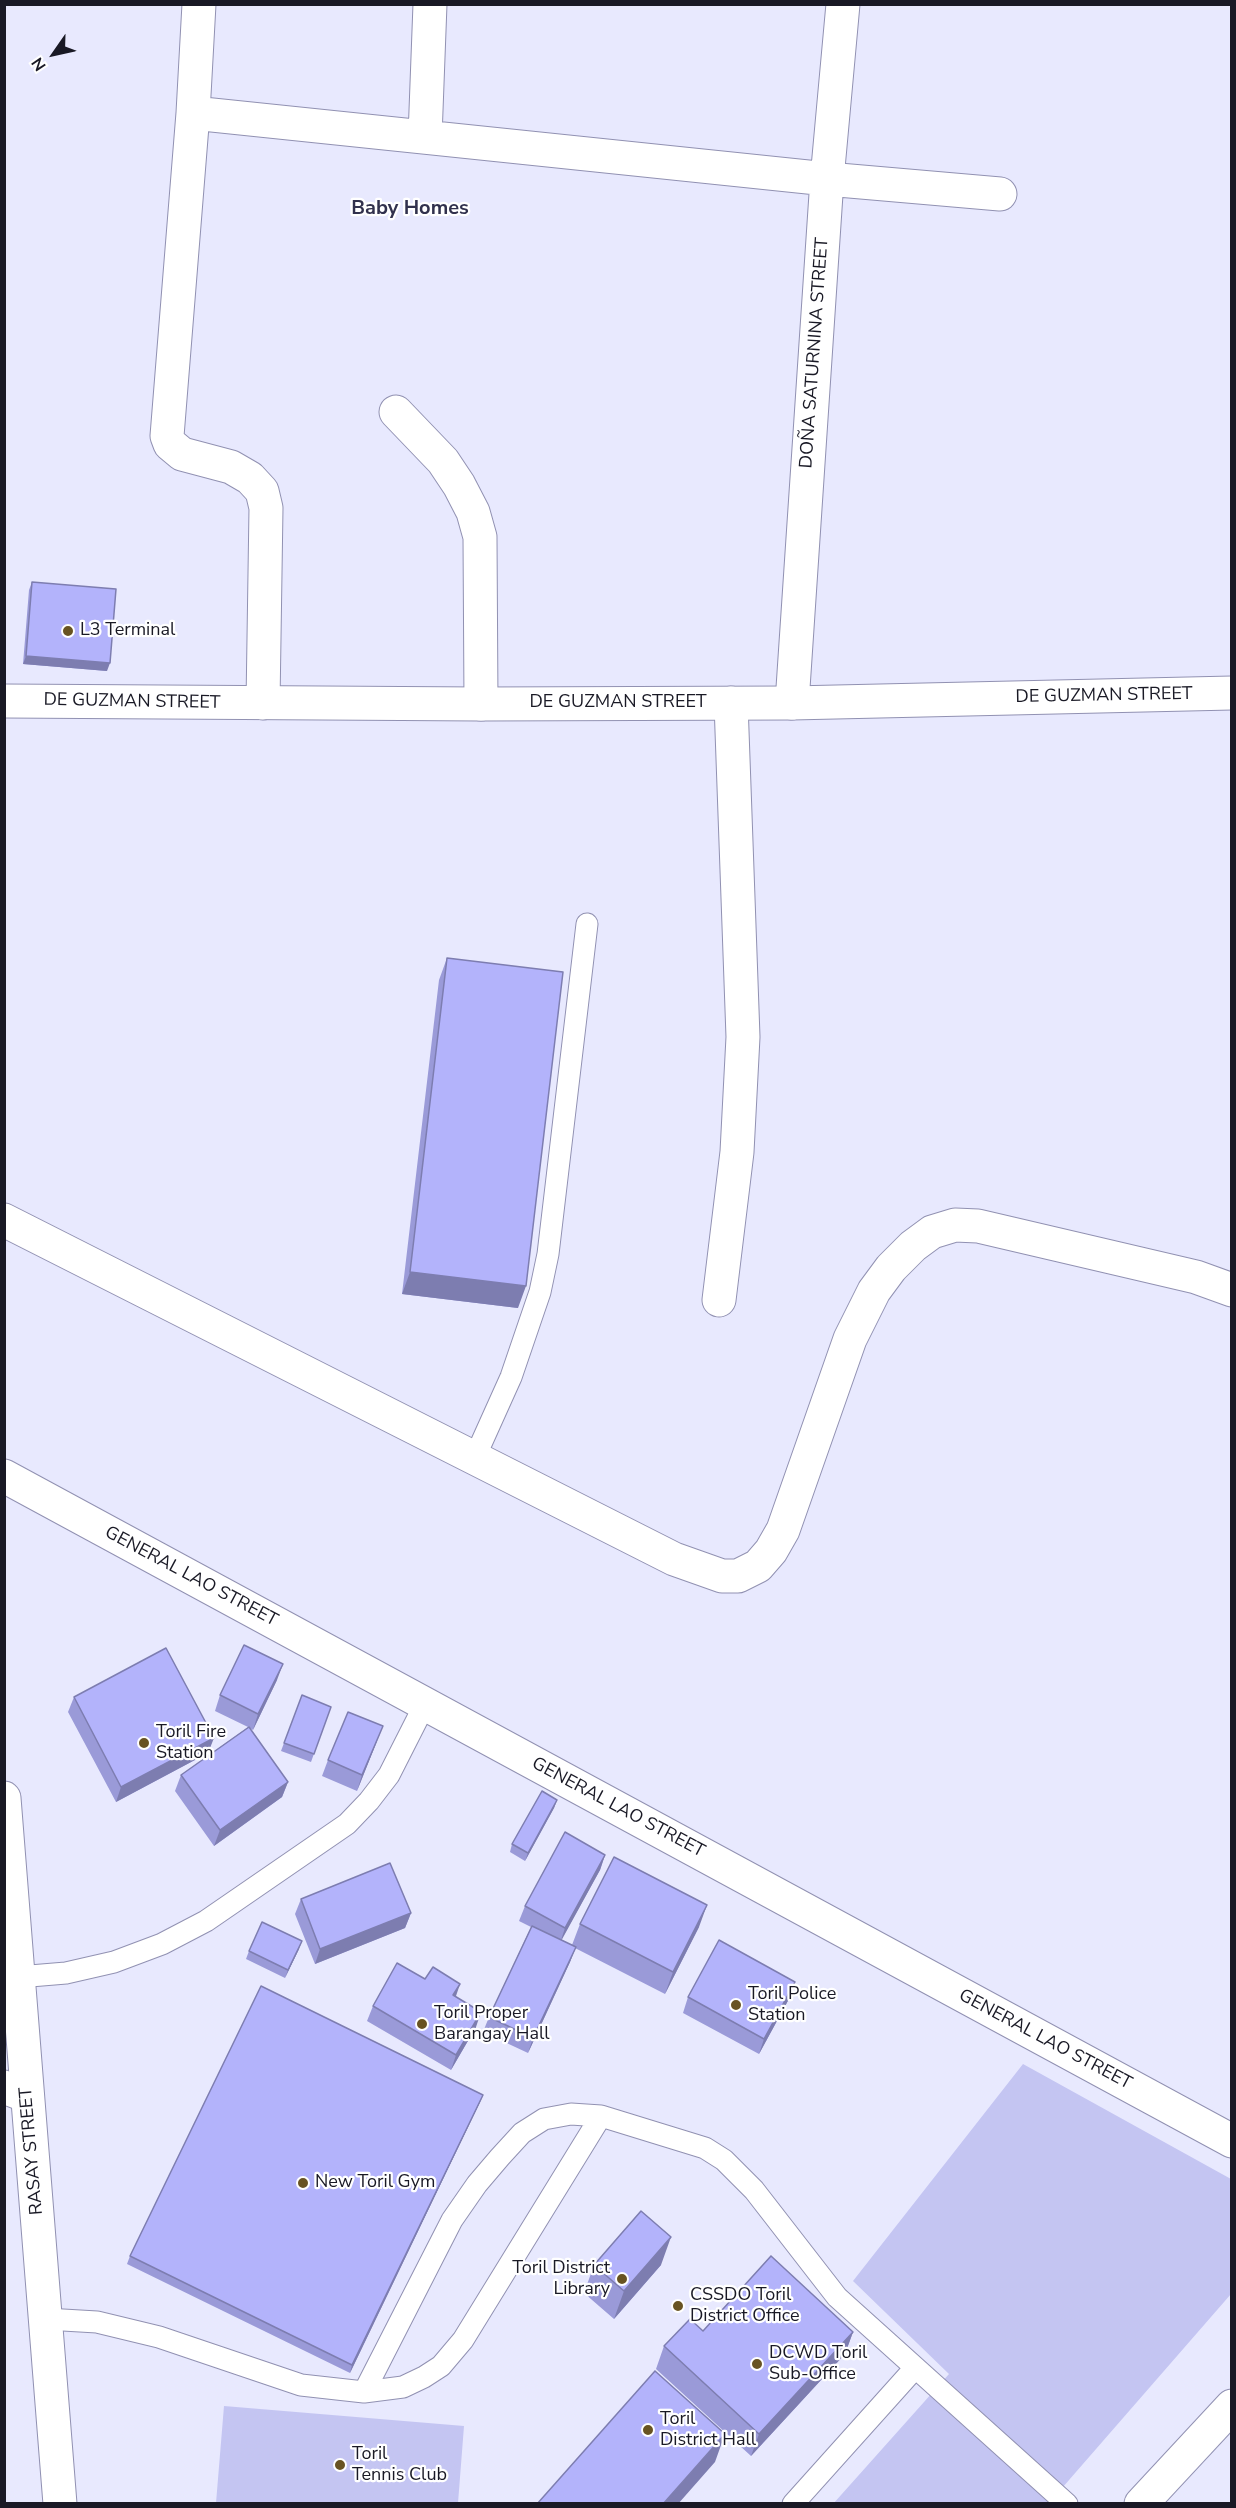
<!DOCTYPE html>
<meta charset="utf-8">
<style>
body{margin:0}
#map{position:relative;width:1236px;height:2508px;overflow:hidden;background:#e8e9fe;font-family:"Nunito Sans",sans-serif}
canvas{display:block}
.frame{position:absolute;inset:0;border:6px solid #191925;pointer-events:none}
.north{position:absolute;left:24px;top:24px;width:60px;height:60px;-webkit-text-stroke:4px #fff;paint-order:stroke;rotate:236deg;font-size:16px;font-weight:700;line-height:24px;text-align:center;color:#191925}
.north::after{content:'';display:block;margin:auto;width:21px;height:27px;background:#191925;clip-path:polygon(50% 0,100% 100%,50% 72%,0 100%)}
</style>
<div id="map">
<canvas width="1236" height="2508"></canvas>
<div class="frame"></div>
<div class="north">N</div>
</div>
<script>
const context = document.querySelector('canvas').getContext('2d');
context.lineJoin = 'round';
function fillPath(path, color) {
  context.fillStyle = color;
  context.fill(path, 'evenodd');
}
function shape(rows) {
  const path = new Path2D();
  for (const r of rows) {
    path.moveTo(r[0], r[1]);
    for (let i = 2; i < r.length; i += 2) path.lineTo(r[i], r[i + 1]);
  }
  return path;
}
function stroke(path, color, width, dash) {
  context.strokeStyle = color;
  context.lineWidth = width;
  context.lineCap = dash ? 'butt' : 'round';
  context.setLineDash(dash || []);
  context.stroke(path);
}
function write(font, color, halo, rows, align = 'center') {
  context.font = font + ' "Nunito Sans",sans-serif';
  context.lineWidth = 4.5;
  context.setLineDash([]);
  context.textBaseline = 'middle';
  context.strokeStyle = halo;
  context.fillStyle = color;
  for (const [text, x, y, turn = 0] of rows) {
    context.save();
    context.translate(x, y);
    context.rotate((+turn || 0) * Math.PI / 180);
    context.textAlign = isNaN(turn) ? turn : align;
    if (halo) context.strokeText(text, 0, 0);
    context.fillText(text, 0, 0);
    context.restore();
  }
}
const green = shape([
 [1023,2064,1231,2179,1231,2294,1049,2503,833,2504,949,2374,853,2281],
 [224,2406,464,2426,458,2503,216,2503]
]);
const service = shape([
 [475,1457,511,1377,540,1292,548,1254,587,924],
 [18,1977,66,1973,114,1962,162,1944,206,1921,347,1824,369,1801,389,1775,425,1704],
 [46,2319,97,2322,159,2337,301,2385,364,2392,403,2387,424,2377,441,2366,463,2340,601,2116],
 [364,2392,452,2220,477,2184,500,2157,522,2133,544,2119,571,2114,601,2116,705,2148,724,2160,754,2190,837,2297,1067,2504],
 [793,2504,915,2368]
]);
const minor = shape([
 [199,4,193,113,167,436,170,444,182,454,231,467,250,478,262,491,266,508,263,703],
 [193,113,827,179,1000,194],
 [425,137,430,4],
 [396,412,443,461,459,485,473,512,480,537,481,704],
 [792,703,827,179,843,4],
 [4,1220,674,1559,722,1576,738,1576,758,1566,771,1551,783,1530,850,1339,874,1291,891,1268,913,1246,932,1232,955,1225,978,1226,1196,1277,1232,1290],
 [719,1300,737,1152,743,1037,731,703],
 [4,1476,1232,2141],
 [4,2087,27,2096]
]);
const tertiary = shape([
 [4,701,481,704,792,703,1232,693],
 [4,1798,60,2504]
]);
const secondary = shape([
 [1141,2504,1232,2406]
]);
const wall = shape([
 [32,582,107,671,23,664,29,590],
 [447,958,518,1308,402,1294,439,980],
 [277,1680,253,1730,250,1728,288,1782,282,1797,214,1846,175,1791,181,1775,248,1727,215,1711,220,1695],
 [302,1695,331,1707,311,1762,281,1751],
 [74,1697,208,1753,116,1802,68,1712],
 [377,1741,357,1791,322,1776,328,1760],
 [557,1800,554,1808,525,1861,510,1852,512,1844],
 [605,1855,600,1870,561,1940,572,1945,580,1924,699,1927,665,1994,575,1948,570,1962,528,2053,483,2032,489,2017,531,1927,519,1921,525,1906],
 [301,1899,411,1913,405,1928,315,1964,295,1914],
 [299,1949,285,1978,246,1959,249,1951],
 [456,1997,476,2027,451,2070,367,2021,373,2006],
 [688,1997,790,1997,759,2054,683,2013],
 [483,2095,480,2102,350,2373,127,2264,130,2256],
 [594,2265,661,2265,614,2319,584,2293],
 [703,2331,853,2332,845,2354,751,2456,656,2369,664,2346]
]);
const shadedWall = shape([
 [26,656,110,663,107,671,23,664],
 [410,1272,526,1286,518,1308,402,1294],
 [283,1664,277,1680,253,1730,258,1714],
 [383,1726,357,1791,362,1775],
 [214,1738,208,1753,116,1802,121,1787],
 [288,1782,282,1797,214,1846,220,1830],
 [557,1800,554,1808,525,1861,528,1853],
 [605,1855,600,1870,560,1943,565,1928],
 [707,1905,699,1927,665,1994,673,1972],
 [411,1913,405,1928,315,1964,320,1949],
 [302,1941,299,1949,285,1978,288,1970],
 [576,1947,570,1962,528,2053,533,2038],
 [795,1982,790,1997,759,2054,764,2039],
 [460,1984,455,1999,453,1995],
 [481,2012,476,2027,451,2070,456,2055],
 [483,2095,480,2102,350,2373,352,2365],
 [671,2237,661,2265,614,2319,624,2291],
 [853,2332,845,2354,751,2456,759,2434],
 [725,2434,715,2462,678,2504,663,2504]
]);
const building = shape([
 [32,582,116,589,110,663,26,656,32,582],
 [447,958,563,972,526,1286,410,1272,447,958],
 [244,1645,283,1664,258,1714,220,1695,244,1645],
 [166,1648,214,1738,121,1787,74,1697,166,1648],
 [302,1695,331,1707,314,1754,284,1743,302,1695],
 [348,1712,383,1726,362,1775,328,1760,348,1712],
 [249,1727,288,1782,220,1830,181,1775,249,1727],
 [542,1791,557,1800,528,1853,512,1844,542,1791],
 [565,1832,605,1855,565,1928,525,1906,565,1832],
 [614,1857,707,1905,673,1972,580,1924,614,1857],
 [390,1863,411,1913,320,1949,301,1899,390,1863],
 [262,1922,302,1941,288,1970,249,1951,262,1922],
 [532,1926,576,1947,533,2038,489,2017,532,1926],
 [719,1940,795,1982,764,2039,688,1997,719,1940],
 [397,1963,425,1979,433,1967,460,1984,453,1995,481,2012,456,2055,373,2006,397,1963],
 [261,1986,483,2095,352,2365,130,2256,261,1986],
 [641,2211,671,2237,624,2291,594,2265,641,2211],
 [771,2256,853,2332,759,2434,664,2346,690,2319,703,2331,771,2256],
 [655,2371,725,2434,663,2504,537,2504,655,2371]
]);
const markers = [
 [68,631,6,"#685322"],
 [144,1743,6,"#685322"],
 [736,2005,6,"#685322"],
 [422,2024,6,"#685322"],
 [303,2183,6,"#685322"],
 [622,2279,6,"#685322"],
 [678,2306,6,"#685322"],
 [757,2364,6,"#685322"],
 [648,2430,6,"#685322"],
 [340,2465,6,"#685322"]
];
const streetNames = [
 ["DOÑA SATURNINA STREET",815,353,-86],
 ["DE GUZMAN STREET",1104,696,-1],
 ["DE GUZMAN STREET",132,702,1],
 ["DE GUZMAN STREET",618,703],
 ["GENERAL LAO STREET",191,1577,28],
 ["GENERAL LAO STREET",618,1808,28],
 ["GENERAL LAO STREET",1045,2040,28],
 ["RASAY STREET",32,2151,-95]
];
const poiNames = [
 ["L3 Terminal",80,631],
 ["Toril Fire",156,1733],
 ["Station",156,1754],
 ["Toril Police",748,1995],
 ["Station",748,2016],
 ["Toril Proper",434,2014],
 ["Barangay Hall",434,2035],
 ["New Toril Gym",315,2183],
 ["Toril District",610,2269,"right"],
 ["Library",610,2290,"right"],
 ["CSSDO Toril",690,2296],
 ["District Office",690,2317],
 ["DCWD Toril",769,2354],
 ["Sub-Office",769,2375],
 ["Toril",660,2420],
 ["District Hall",660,2441],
 ["Toril",352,2455],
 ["Tennis Club",352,2476]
];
const neighbourhoodNames = [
 ["Baby Homes",410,209]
];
fillPath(green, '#c4c5f2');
stroke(service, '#9191b2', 23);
stroke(minor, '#9191b2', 35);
stroke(tertiary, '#9191b2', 35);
stroke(secondary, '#9191b2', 35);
stroke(service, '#fff', 21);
stroke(minor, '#fff', 33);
stroke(tertiary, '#fff', 33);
stroke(secondary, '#fff', 33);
fillPath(wall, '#9a9ad8');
fillPath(shadedWall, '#7d7db0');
fillPath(building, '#b3b3fb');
stroke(building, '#7d7db0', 1.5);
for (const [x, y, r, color] of markers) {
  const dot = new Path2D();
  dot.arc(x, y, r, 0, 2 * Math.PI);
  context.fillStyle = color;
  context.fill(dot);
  stroke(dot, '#fff', 2);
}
write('18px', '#191925', '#fff', streetNames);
write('18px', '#191925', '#fff', poiNames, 'left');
write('bold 20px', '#31314d', '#fff', neighbourhoodNames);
</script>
